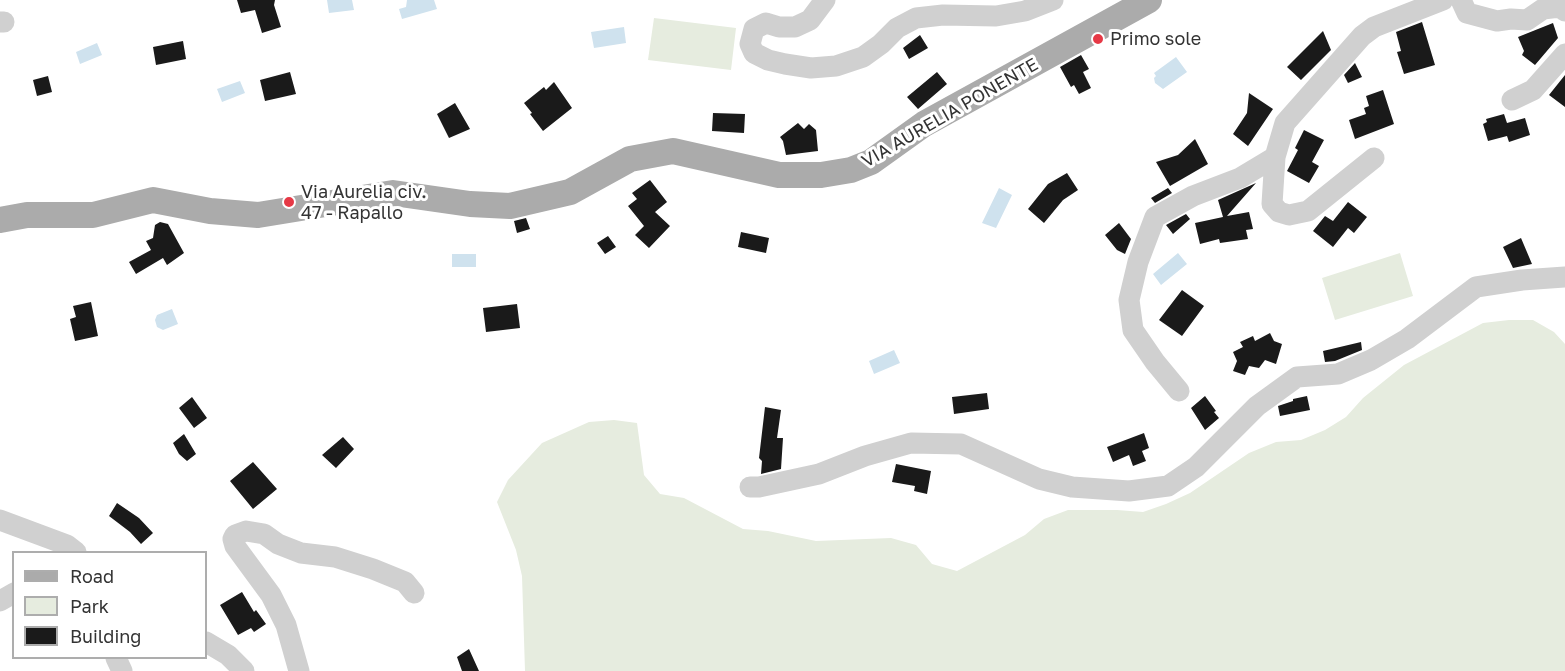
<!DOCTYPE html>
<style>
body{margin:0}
#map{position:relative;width:1565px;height:671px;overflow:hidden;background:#fff;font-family:"Golos Text",sans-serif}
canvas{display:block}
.legend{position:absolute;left:12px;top:551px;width:195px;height:108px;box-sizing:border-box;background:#fff;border:2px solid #adadad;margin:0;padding:8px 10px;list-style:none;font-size:18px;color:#333}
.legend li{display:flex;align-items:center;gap:12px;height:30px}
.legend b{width:30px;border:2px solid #adadad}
</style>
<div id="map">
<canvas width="1565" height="671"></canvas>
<ul class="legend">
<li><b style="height:8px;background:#ababab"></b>Road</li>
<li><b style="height:16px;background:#e6ecdf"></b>Park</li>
<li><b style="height:16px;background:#1a1a1a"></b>Building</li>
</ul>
</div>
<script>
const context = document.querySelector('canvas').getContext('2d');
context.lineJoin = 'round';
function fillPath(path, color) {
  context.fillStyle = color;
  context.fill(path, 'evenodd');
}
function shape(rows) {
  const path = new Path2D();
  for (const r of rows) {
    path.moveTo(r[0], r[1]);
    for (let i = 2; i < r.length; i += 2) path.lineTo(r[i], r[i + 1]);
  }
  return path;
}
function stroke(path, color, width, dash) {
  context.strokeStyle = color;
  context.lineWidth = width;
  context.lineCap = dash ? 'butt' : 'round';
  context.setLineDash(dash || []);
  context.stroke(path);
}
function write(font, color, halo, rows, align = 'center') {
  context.font = font + ' "Golos Text",sans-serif';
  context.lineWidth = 6;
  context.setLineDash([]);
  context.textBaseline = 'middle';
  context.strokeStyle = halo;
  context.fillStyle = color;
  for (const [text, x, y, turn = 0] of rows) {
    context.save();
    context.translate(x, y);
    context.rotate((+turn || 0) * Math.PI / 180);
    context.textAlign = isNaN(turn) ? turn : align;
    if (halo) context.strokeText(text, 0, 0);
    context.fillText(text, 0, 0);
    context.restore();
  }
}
const green = shape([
 [654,18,736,28,731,70,648,60],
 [1400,253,1413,296,1335,320,1322,278],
 [1509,320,1533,320,1554,332,1565,344,1565,671,525,671,522,576,516,550,497,502,508,480,542,443,589,422,614,420,637,423,644,475,660,494,684,498,743,529,768,531,816,541,891,538,916,545,932,564,957,571,1025,535,1044,519,1068,510,1117,510,1143,512,1166,504,1190,493,1249,453,1276,442,1301,440,1325,430,1346,417,1363,398,1404,365,1483,323]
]);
const water = shape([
 [327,0,352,0,354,10,329,13],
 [407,0,434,0,437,9,402,19,399,9,406,7],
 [624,27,626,43,594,48,591,32],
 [97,43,102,55,80,64,76,52],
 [1176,57,1187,72,1163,89,1155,83,1154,78,1156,76,1154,73],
 [240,81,245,93,222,102,217,89],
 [999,188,1012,195,996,228,982,223],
 [1178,253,1187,264,1161,285,1153,274],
 [452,254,476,254,476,267,452,267],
 [172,309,178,324,163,330,157,327,155,320,157,315],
 [894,350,900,363,874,374,869,361]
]);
const building = shape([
 [237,0,275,0,274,5,281,27,262,33,255,10,241,13],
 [1422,22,1435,65,1404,74,1397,52,1401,51,1396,32],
 [1553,23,1558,38,1535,65,1522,55,1524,51,1518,37],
 [1323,31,1331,50,1301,80,1287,67],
 [920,35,928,48,909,59,903,48],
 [183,41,186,59,156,65,153,47],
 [1081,55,1089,69,1083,72,1091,88,1079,94,1074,85,1071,87,1060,67],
 [1355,63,1362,77,1348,83,1344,75],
 [290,72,296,94,265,101,260,80],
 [937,72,947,84,918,109,907,97],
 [1565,75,1565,107,1549,95],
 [48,76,52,92,37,96,33,80],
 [554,82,572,108,543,131,530,114,532,113,524,103,544,87,546,90],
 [1383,90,1394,124,1355,139,1349,120,1366,114,1364,108,1369,106,1366,96],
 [1249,93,1273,109,1248,146,1233,134,1247,113],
 [455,103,470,129,449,138,437,114],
 [713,113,745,114,744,133,712,131],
 [1504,114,1507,123,1525,118,1530,135,1509,142,1507,136,1488,141,1483,124,1487,122,1486,119],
 [798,123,804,129,809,124,816,130,818,151,786,155,783,141,780,137],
 [1304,130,1324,140,1312,162,1319,166,1309,183,1287,171,1298,150,1295,148],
 [1195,139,1208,164,1170,186,1156,162,1178,155],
 [1067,173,1078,190,1063,200,1044,223,1028,209,1048,184],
 [650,180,667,202,655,212,670,226,649,248,635,235,644,226,628,206,637,199,632,193],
 [1256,183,1227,216,1249,212,1253,229,1246,230,1248,239,1220,243,1219,239,1200,244,1195,223,1223,217,1218,200],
 [1168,188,1172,193,1155,203,1151,198],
 [1348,202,1367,217,1354,233,1348,228,1333,247,1313,231,1325,216,1333,221],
 [1186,214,1190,219,1173,234,1166,225],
 [526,218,530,229,517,233,514,221],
 [160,222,168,224,184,253,167,265,163,258,136,274,129,262,151,250,146,241,153,238,155,225],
 [1119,223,1131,239,1125,254,1117,250,1105,235],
 [741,232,769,238,766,253,738,247],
 [608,236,616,247,605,254,597,243],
 [1521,238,1532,264,1513,268,1503,247],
 [1182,290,1204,306,1182,336,1159,320],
 [91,302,98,336,75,341,70,319,76,317,73,306],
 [517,304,520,328,486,332,483,308],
 [1270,333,1274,341,1282,344,1276,364,1265,360,1259,368,1249,366,1245,375,1233,371,1237,361,1233,352,1243,347,1240,342,1253,336,1255,341],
 [1361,342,1362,350,1335,361,1325,362,1323,351],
 [987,393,989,409,954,414,952,397],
 [1205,396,1216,411,1214,412,1219,418,1205,430,1191,408],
 [1307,396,1310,410,1280,416,1278,406,1293,401,1293,399],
 [192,397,207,418,194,428,179,408],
 [765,407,781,410,777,438,783,438,781,469,761,474,762,461,759,458],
 [1144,433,1149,448,1142,451,1146,461,1133,466,1129,455,1113,462,1107,447],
 [184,434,196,454,187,461,179,454,173,443],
 [343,437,354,449,336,468,322,455],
 [253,462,277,489,253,509,230,481],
 [896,464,931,471,927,494,914,491,915,486,892,482],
 [117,503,139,518,153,533,141,544,130,532,109,516],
 [242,592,254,612,256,610,266,624,254,632,251,628,238,635,220,605],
 [469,649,479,671,462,671,457,657]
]);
const minor = shape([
 [825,0,810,20,795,27,779,27,766,23,754,29,750,44,754,53,768,60,785,64,811,68,836,66,863,57,881,44,897,28,916,18,943,15,996,16,1025,11,1053,0],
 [1461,0,1467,13,1497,21,1511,19,1527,20,1543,9,1560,7,1565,11],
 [0,22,4,22],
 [1512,100,1533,90,1565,54],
 [1374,158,1308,211,1289,215,1279,212,1272,204,1275,157,1285,123,1362,36,1374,27,1443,0],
 [1179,391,1155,362,1133,330,1129,300,1138,262,1155,217,1193,196,1240,178,1275,157],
 [750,487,759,487,819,474,865,456,911,443,961,444,1039,479,1072,487,1129,491,1168,486,1196,467,1257,406,1297,377,1338,374,1371,360,1407,339,1476,287,1522,280,1565,277],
 [0,520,67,545,76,552],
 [0,601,14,593],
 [206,642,228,655,244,671],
 [116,658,122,671],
 [299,671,286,625,271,595,235,546,233,539,235,535,246,531,264,534,278,544,301,553,335,557,373,569,405,582,414,593]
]);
const major = shape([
 [0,220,27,215,93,215,153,200,210,211,258,215,393,193,470,204,510,206,570,192,630,159,673,151,779,175,821,175,851,170,871,162,924,124,1149,0]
]);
const markers = [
 [1098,39,6,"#e63946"],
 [289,202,6,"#e63946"]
];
const poiNames = [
 ["Primo sole",1110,39],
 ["Via Aurelia civ.",301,192],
 ["47 - Rapallo",301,213]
];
const streetNames = [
 ["VIA AURELIA PONENTE",950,113,-30]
];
fillPath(green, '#e6ecdf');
fillPath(water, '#cfe2ee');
fillPath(building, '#1a1a1a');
stroke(minor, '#d0d0d0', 21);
stroke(major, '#ababab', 26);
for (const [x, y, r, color] of markers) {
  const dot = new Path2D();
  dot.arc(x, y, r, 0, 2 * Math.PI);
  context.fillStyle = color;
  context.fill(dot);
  stroke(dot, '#fff', 2);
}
write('18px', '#333', '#fff', poiNames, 'left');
write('18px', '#333', '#fff', streetNames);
</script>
